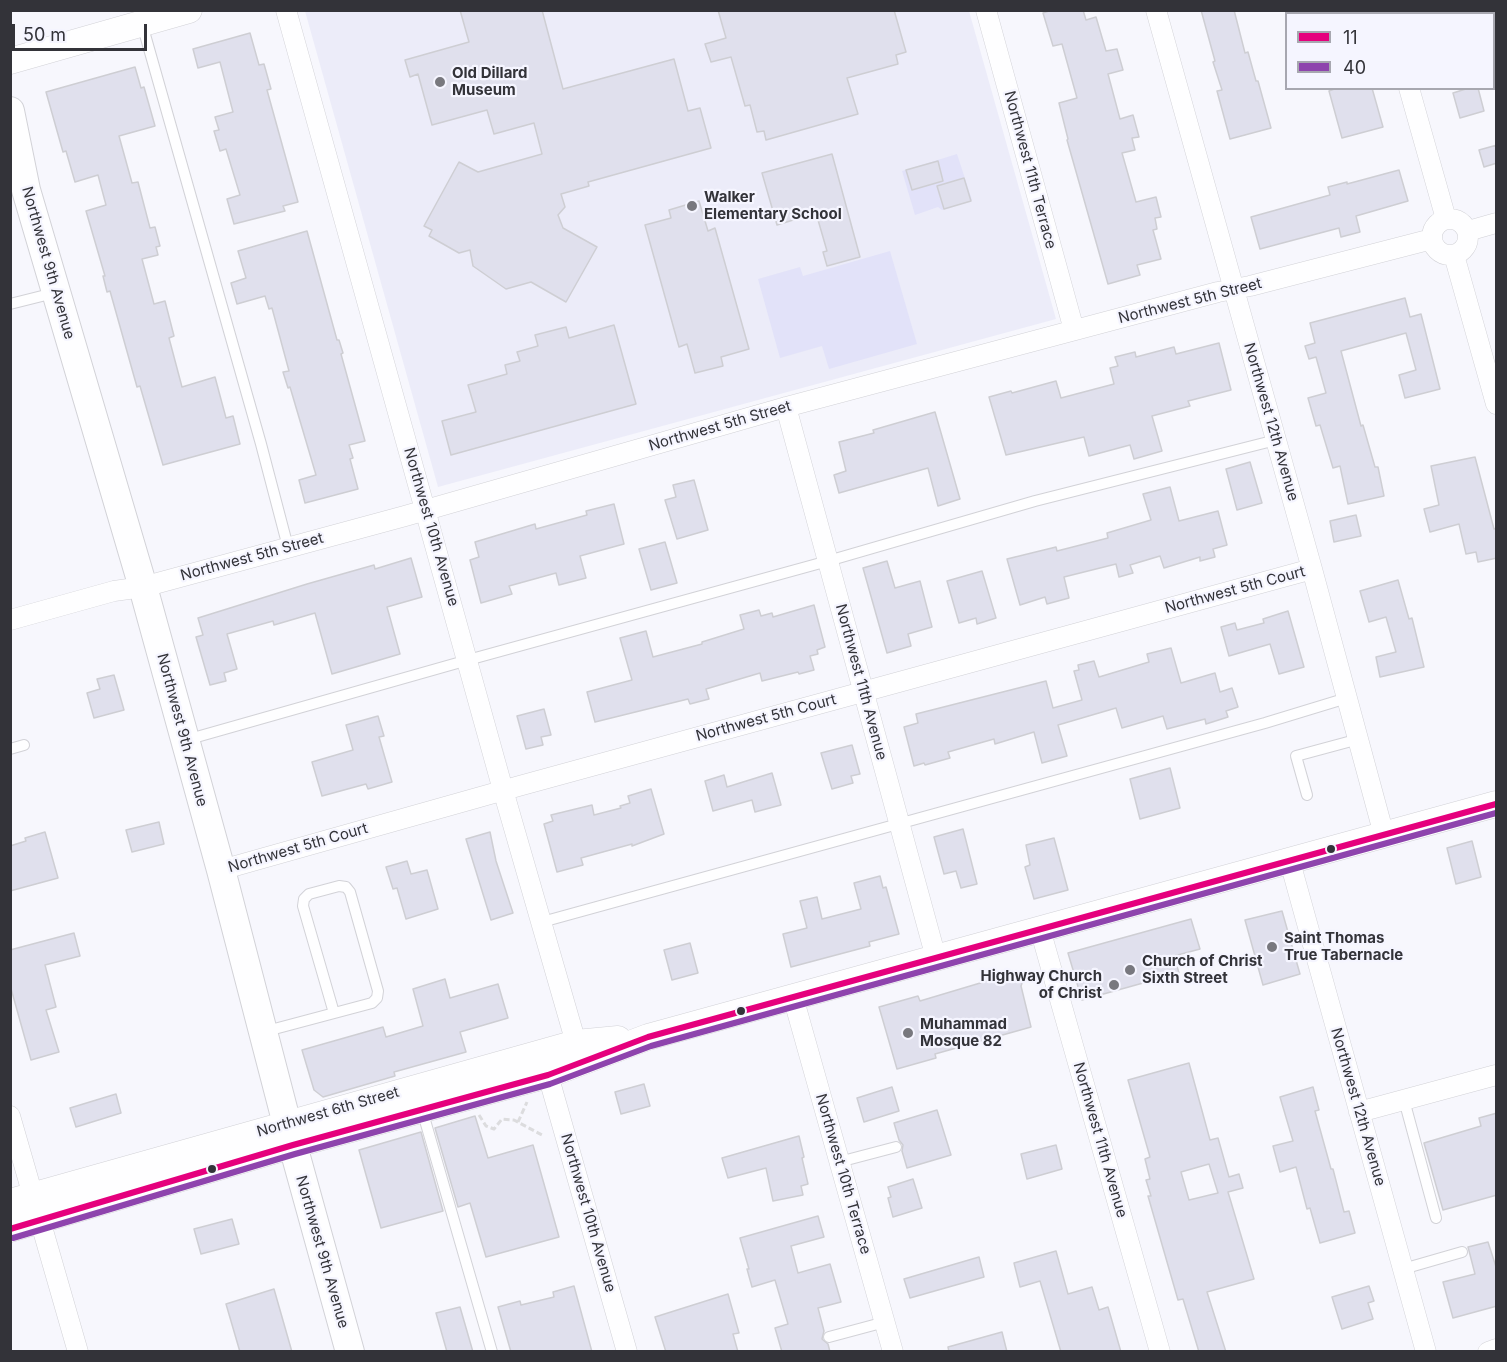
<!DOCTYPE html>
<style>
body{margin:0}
#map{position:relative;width:1507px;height:1362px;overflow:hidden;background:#f7f7fd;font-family:Inter,sans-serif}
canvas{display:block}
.frame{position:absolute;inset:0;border:12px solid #333339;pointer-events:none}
.legend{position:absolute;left:1285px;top:12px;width:210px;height:78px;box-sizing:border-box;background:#f5f5ff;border:2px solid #a7a7b0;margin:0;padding:8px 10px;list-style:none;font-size:18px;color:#333339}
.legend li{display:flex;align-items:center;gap:12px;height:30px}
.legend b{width:30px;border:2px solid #a7a7b0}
.scale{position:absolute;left:12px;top:24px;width:135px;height:27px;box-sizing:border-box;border:3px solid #333339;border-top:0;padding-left:8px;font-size:18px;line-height:21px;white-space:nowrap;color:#333339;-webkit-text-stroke:4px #f5f5ff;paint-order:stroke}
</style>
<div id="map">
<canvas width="1507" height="1362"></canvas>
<div class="frame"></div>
<ul class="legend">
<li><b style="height:8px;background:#e5007d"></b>11</li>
<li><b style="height:8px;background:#8e44ad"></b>40</li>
</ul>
<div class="scale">50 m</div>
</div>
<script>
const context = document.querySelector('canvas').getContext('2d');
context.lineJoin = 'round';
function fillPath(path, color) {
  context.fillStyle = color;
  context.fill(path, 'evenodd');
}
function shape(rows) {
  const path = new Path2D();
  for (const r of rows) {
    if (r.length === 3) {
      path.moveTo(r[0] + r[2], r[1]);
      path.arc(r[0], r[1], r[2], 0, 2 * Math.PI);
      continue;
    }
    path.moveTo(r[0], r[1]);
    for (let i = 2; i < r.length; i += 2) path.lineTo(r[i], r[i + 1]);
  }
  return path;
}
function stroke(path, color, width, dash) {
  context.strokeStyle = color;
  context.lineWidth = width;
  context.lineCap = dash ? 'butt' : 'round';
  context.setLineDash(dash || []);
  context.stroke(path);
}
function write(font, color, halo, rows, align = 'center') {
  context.font = font + ' Inter,sans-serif';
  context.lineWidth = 4.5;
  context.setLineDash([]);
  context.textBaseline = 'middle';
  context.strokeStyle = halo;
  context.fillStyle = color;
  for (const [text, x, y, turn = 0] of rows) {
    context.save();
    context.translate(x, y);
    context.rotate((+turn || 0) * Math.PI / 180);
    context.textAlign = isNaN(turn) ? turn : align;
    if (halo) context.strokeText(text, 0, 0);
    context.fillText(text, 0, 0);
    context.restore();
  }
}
const built = shape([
 [305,11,969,11,1056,319,438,487]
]);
const green = shape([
 [957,154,972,200,942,210,938,207,915,215,902,171],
 [890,251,917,344,829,369,822,346,780,358,758,279,800,267,803,276]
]);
const building = shape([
 [460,10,542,10,563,89,674,59,688,111,700,108,711,148,588,182,589,186,561,194,565,207,558,215,563,228,597,247,566,302,531,282,506,289,473,266,470,250,459,253,429,236,432,230,424,226,459,162,478,172,542,154,534,123,494,134,487,110,432,125,418,74,410,77,405,60,469,42,460,10],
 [718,10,894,10,906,52,896,55,898,64,847,78,858,114,766,140,764,131,757,132,750,105,745,106,731,57,711,62,705,44,726,38,718,10],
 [1052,10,1083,10,1086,20,1096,17,1106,51,1117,49,1123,70,1108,74,1120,119,1133,115,1139,137,1132,138,1135,150,1122,153,1136,202,1156,197,1161,217,1155,218,1157,229,1153,230,1161,259,1137,265,1140,275,1108,284,1067,140,1068,139,1059,103,1077,98,1062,44,1053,46,1043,13,1052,10],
 [1201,10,1234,10,1245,53,1248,52,1256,81,1258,81,1271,128,1230,139,1217,91,1222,90,1213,62,1215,61,1201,10],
 [250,33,259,65,264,64,271,89,267,90,298,202,283,206,285,211,234,224,227,199,240,195,226,149,220,151,214,131,219,130,215,117,233,112,220,62,198,68,193,49,250,33],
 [135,67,141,88,144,87,155,126,119,136,132,183,138,182,150,228,155,227,160,246,156,247,158,255,142,259,154,304,165,301,174,336,169,338,182,387,215,377,226,418,233,416,240,444,163,465,140,386,137,387,110,291,107,292,103,276,105,276,86,211,106,205,98,175,75,182,66,151,63,152,46,92,135,67],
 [1337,88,1372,88,1383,127,1342,138,1329,91,1337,88],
 [1469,88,1478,88,1484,111,1460,118,1453,93,1469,88],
 [1497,145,1497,163,1484,167,1479,150,1497,145],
 [832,154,860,257,827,266,823,252,827,251,816,213,777,225,762,173,832,154],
 [938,161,943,181,912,190,906,170,938,161],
 [1399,170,1408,201,1356,216,1360,232,1341,237,1339,228,1260,249,1251,217,1330,195,1328,187,1347,182,1347,184,1399,170],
 [964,178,971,201,944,209,937,186,964,178],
 [699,201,708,231,715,228,749,349,721,357,723,366,695,373,687,344,679,347,645,225,671,218,669,210,699,201],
 [307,231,337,340,339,340,343,353,341,354,365,441,349,445,353,458,350,459,358,489,305,503,299,480,316,475,290,387,288,388,283,372,289,371,272,308,269,309,265,296,237,304,231,283,246,278,238,251,307,231],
 [1405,298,1410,317,1421,314,1440,389,1405,398,1399,375,1416,370,1406,333,1341,351,1361,426,1363,425,1375,467,1378,467,1384,496,1348,504,1340,466,1333,468,1320,425,1316,426,1308,398,1326,393,1316,357,1309,359,1305,346,1315,343,1310,323,1405,298],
 [614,325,636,404,451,455,442,421,476,412,468,385,507,374,505,365,520,361,517,352,538,346,535,335,566,327,569,338,614,325],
 [1219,343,1231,390,1188,401,1190,406,1152,416,1162,451,1134,459,1130,445,1089,456,1084,437,1006,455,989,397,1011,391,1012,393,1056,381,1061,398,1114,384,1110,368,1118,366,1115,357,1135,352,1136,357,1174,347,1176,354,1219,343],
 [935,412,960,499,938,506,928,468,839,493,834,475,846,471,839,442,874,433,873,430,935,412],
 [1475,457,1494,529,1497,528,1497,558,1478,562,1476,552,1466,554,1459,524,1430,532,1424,509,1439,505,1431,466,1475,457],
 [1250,462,1262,503,1237,510,1226,469,1250,462],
 [694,480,708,530,677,539,665,500,676,497,673,485,694,480],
 [1170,487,1179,521,1218,511,1227,545,1213,549,1215,557,1200,561,1200,557,1164,568,1160,556,1130,565,1133,573,1119,577,1116,564,1064,577,1069,598,1047,604,1045,597,1020,605,1007,559,1056,547,1057,551,1108,538,1107,533,1151,520,1143,494,1170,487],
 [614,504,624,544,580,556,586,578,559,585,556,573,509,586,512,594,481,603,470,560,479,557,475,542,535,524,536,529,587,515,586,511,614,504],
 [1356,515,1361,536,1334,542,1330,521,1356,515],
 [665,542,677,583,651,590,639,549,665,542],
 [411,558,422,597,387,607,400,654,332,674,315,613,274,625,273,621,227,634,237,669,224,673,226,681,210,685,196,637,203,635,198,618,307,584,374,565,375,569,411,558],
 [887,561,895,588,920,581,932,627,908,634,911,646,887,653,863,568,887,561],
 [982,571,996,618,977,624,976,618,959,623,947,581,982,571],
 [1398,580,1409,619,1412,618,1424,667,1380,677,1376,657,1396,652,1386,617,1369,622,1360,591,1398,580],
 [814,605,825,647,817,650,818,654,810,656,814,670,799,674,798,672,762,681,760,673,706,689,709,699,690,704,688,699,595,722,587,692,632,680,620,638,646,631,653,657,702,644,702,642,744,629,740,615,759,610,761,616,772,613,773,617,814,605],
 [1288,611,1304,667,1279,674,1270,644,1229,656,1221,627,1235,623,1237,630,1264,623,1263,619,1288,611],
 [1171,648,1181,683,1215,673,1220,692,1232,688,1238,707,1226,711,1228,717,1206,724,1205,719,1167,729,1163,716,1122,728,1116,708,1058,725,1067,756,1042,763,1034,732,995,744,994,739,948,752,950,758,925,765,924,763,914,766,904,727,918,723,916,714,1046,681,1053,708,1082,700,1074,671,1079,670,1078,665,1094,661,1099,677,1149,662,1147,654,1171,648],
 [114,675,124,710,94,718,87,693,100,689,97,679,114,675],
 [544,709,551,735,541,737,543,745,526,749,517,716,544,709],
 [378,716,384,736,379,737,392,782,368,789,366,784,322,796,312,762,353,750,346,725,378,716],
 [852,745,860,774,851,776,853,783,832,789,821,753,852,745],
 [1170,768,1180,808,1140,819,1130,779,1170,768],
 [772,773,781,805,755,812,752,800,713,811,705,781,724,775,727,787,772,773],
 [651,789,664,834,632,846,632,844,581,858,583,865,557,872,544,824,553,821,551,815,592,805,594,815,621,808,620,806,630,803,628,796,651,789],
 [159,822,164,844,132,852,126,830,159,822],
 [963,829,977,884,961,888,956,871,944,874,934,837,963,829],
 [45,832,58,878,10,891,10,846,26,841,25,838,45,832],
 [490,832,496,861,513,913,491,920,466,839,490,832],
 [1054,838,1068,890,1034,899,1025,867,1030,865,1026,845,1054,838],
 [1472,841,1481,877,1456,884,1447,848,1472,841],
 [407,861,411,874,427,870,438,909,406,919,397,888,393,889,386,867,407,861],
 [880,876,883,888,886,887,899,934,869,942,870,946,791,967,783,934,807,928,800,901,817,897,822,919,861,909,854,883,880,876],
 [1282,911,1300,974,1263,985,1245,920,1282,911],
 [1191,919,1200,949,1174,956,1179,973,1082,1000,1068,953,1191,919],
 [74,933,80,956,45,965,56,1007,46,1010,59,1052,31,1060,10,985,10,950,74,933],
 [690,943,698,973,672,980,664,950,690,943],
 [1017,972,1024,978,1021,986,1031,1027,935,1054,936,1058,897,1069,879,1007,918,996,920,1001,1017,972],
 [445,979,450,998,498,984,508,1018,460,1032,466,1052,394,1072,395,1076,323,1097,314,1090,302,1050,383,1027,386,1037,423,1026,413,989,445,979],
 [1189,1063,1210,1140,1218,1138,1229,1177,1239,1174,1243,1188,1228,1192,1254,1279,1207,1292,1226,1352,1199,1352,1183,1299,1178,1300,1148,1196,1151,1196,1146,1180,1150,1179,1145,1159,1150,1157,1128,1080,1189,1063],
 [1209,1164,1218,1193,1189,1200,1181,1172,1209,1164],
 [644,1084,650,1106,621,1114,615,1092,644,1084],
 [892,1087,899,1111,864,1122,857,1098,892,1087],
 [1313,1087,1319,1110,1315,1111,1331,1169,1333,1169,1344,1212,1349,1211,1355,1233,1320,1243,1310,1208,1307,1209,1296,1167,1280,1172,1273,1146,1293,1141,1280,1097,1313,1087],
 [116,1094,121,1113,76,1127,70,1108,116,1094],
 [937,1110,951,1155,907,1168,902,1151,903,1145,899,1140,894,1123,937,1110],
 [1497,1113,1497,1195,1443,1210,1424,1143,1481,1126,1479,1118,1497,1113],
 [475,1116,488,1158,533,1145,559,1237,486,1257,470,1203,458,1207,435,1128,475,1116],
 [421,1132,443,1211,381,1228,359,1150,421,1132],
 [799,1136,804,1157,802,1158,808,1184,801,1186,803,1195,773,1201,766,1168,728,1178,722,1158,799,1136],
 [1056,1145,1062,1169,1027,1179,1021,1154,1056,1145],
 [913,1179,922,1208,893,1217,888,1198,891,1197,888,1187,913,1179],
 [818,1216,824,1237,791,1246,798,1273,830,1264,841,1302,818,1308,824,1331,822,1339,828,1344,830,1352,782,1352,775,1328,788,1324,775,1280,752,1287,747,1269,749,1269,740,1238,818,1216],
 [232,1219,239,1244,201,1254,194,1229,232,1219],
 [1488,1242,1497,1270,1497,1306,1453,1318,1443,1282,1475,1274,1468,1247,1488,1242],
 [1056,1251,1068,1294,1092,1287,1099,1310,1108,1307,1121,1352,1061,1352,1040,1281,1020,1287,1014,1263,1056,1251],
 [979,1257,984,1277,910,1298,904,1279,979,1257],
 [574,1286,592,1352,511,1352,498,1307,520,1301,521,1305,554,1297,553,1292,574,1286],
 [1369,1286,1374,1301,1368,1303,1373,1319,1342,1329,1332,1297,1369,1286],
 [274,1289,292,1352,240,1352,226,1304,274,1289],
 [728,1294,739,1333,733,1334,738,1352,666,1352,655,1317,728,1294],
 [460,1307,473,1352,447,1352,436,1313,460,1307],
 [1002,1332,1007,1352,949,1352,948,1347,1002,1332]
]);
const path = shape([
 [479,1115,486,1126,494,1129,502,1119,514,1120,542,1135],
 [518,1122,527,1102]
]);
const service = shape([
 [142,24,261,444,288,547],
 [10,304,54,293],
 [186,740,468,660,828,561,1035,501,1276,440],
 [10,749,24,745],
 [1307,795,1296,756,1359,739],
 [542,922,1265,723,1347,698],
 [263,1032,372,1003,377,998,378,991,350,892,346,887,339,886,309,894,304,899,303,906,334,1013],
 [1404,1100,1436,1218],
 [422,1110,492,1352],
 [839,1162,896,1147],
 [1403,1269,1462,1252],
 [829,1337,885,1322]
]);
const minor = shape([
 [286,10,503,790,576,1043],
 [986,10,1074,330],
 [1156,10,1312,569,1384,835],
 [1387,10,1388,14],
 [1409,88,1446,219],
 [1450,237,18],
 [1468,231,1496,223],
 [1454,255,1496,404],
 [786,407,936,958],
 [10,620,114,591,143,587,405,516,786,407,1218,292,1250,286,1432,239],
 [1290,862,1426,1352],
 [221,870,519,786,1312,569],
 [1040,929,1160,1352],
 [793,997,893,1352],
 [548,1075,627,1352],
 [1359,1112,1496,1075],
 [10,1116,78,1352],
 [1488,1352,1496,1349]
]);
const tertiary = shape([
 [10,61,189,10],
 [10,1202,576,1043,618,1039],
 [10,1229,293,1145,548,1075,648,1037,1496,804]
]);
const secondary = shape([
 [10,111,26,190,143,587,221,870,287,1124,350,1352]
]);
const bus1 = shape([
 [10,1229,293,1145,548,1075,648,1037,1496,804]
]);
const bus2 = shape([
 [13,1238,295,1154,550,1084,651,1046,1496,813]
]);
const markers = [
 [440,82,6,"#78787e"],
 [692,206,6,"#78787e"],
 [1331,849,5,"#333339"],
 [1272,947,6,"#78787e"],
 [1130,970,6,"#78787e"],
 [1114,985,6,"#78787e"],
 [741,1011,5,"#333339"],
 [908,1033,6,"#78787e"],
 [212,1169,5,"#333339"]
];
const poiNames = [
 ["Old Dillard",452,73],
 ["Museum",452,90],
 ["Walker",704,197],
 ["Elementary School",704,214],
 ["Saint Thomas",1284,938],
 ["True Tabernacle",1284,955],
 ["Church of Christ",1142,961],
 ["Sixth Street",1142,978],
 ["Highway Church",1102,976,"right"],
 ["of Christ",1102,993,"right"],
 ["Muhammad",920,1024],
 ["Mosque 82",920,1041]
];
const streetNames = [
 ["Northwest 11th Terrace",1030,170,75],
 ["Northwest 9th Avenue",48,263,74],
 ["Northwest 5th Street",1190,301,-14],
 ["Northwest 12th Avenue",1271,422,74],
 ["Northwest 5th Street",720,426,-16],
 ["Northwest 10th Avenue",431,527,74],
 ["Northwest 5th Street",252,557,-15],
 ["Northwest 5th Court",1235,590,-15],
 ["Northwest 11th Avenue",861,682,75],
 ["Northwest 5th Court",766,718,-15],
 ["Northwest 9th Avenue",182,730,75],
 ["Northwest 5th Court",298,848,-16],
 ["Northwest 12th Avenue",1358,1107,74],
 ["Northwest 6th Street",328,1112,-16],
 ["Northwest 11th Avenue",1100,1140,74],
 ["Northwest 10th Terrace",843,1174,74],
 ["Northwest 10th Avenue",588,1213,74],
 ["Northwest 9th Avenue",322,1252,74]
];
fillPath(built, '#ececf9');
fillPath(green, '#e2e2f9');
fillPath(building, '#e0e0ed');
stroke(building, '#ceced3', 1.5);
stroke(service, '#d2d2d7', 12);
stroke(minor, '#d2d2d7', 21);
stroke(tertiary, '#d2d2d7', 27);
stroke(secondary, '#d2d2d7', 30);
stroke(path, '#dcdcde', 3, [6, 3]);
stroke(service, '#fefeff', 10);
stroke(minor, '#fefeff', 20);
stroke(tertiary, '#fefeff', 26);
stroke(secondary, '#fefeff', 28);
stroke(bus1, '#e5007d', 6);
stroke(bus2, '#8e44ad', 6);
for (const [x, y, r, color] of markers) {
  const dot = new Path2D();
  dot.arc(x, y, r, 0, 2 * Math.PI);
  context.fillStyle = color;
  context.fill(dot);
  stroke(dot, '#f5f5ff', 2);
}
write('bold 15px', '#333339', '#f5f5ff', poiNames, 'left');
write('15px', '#333339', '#f5f5ff', streetNames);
</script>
